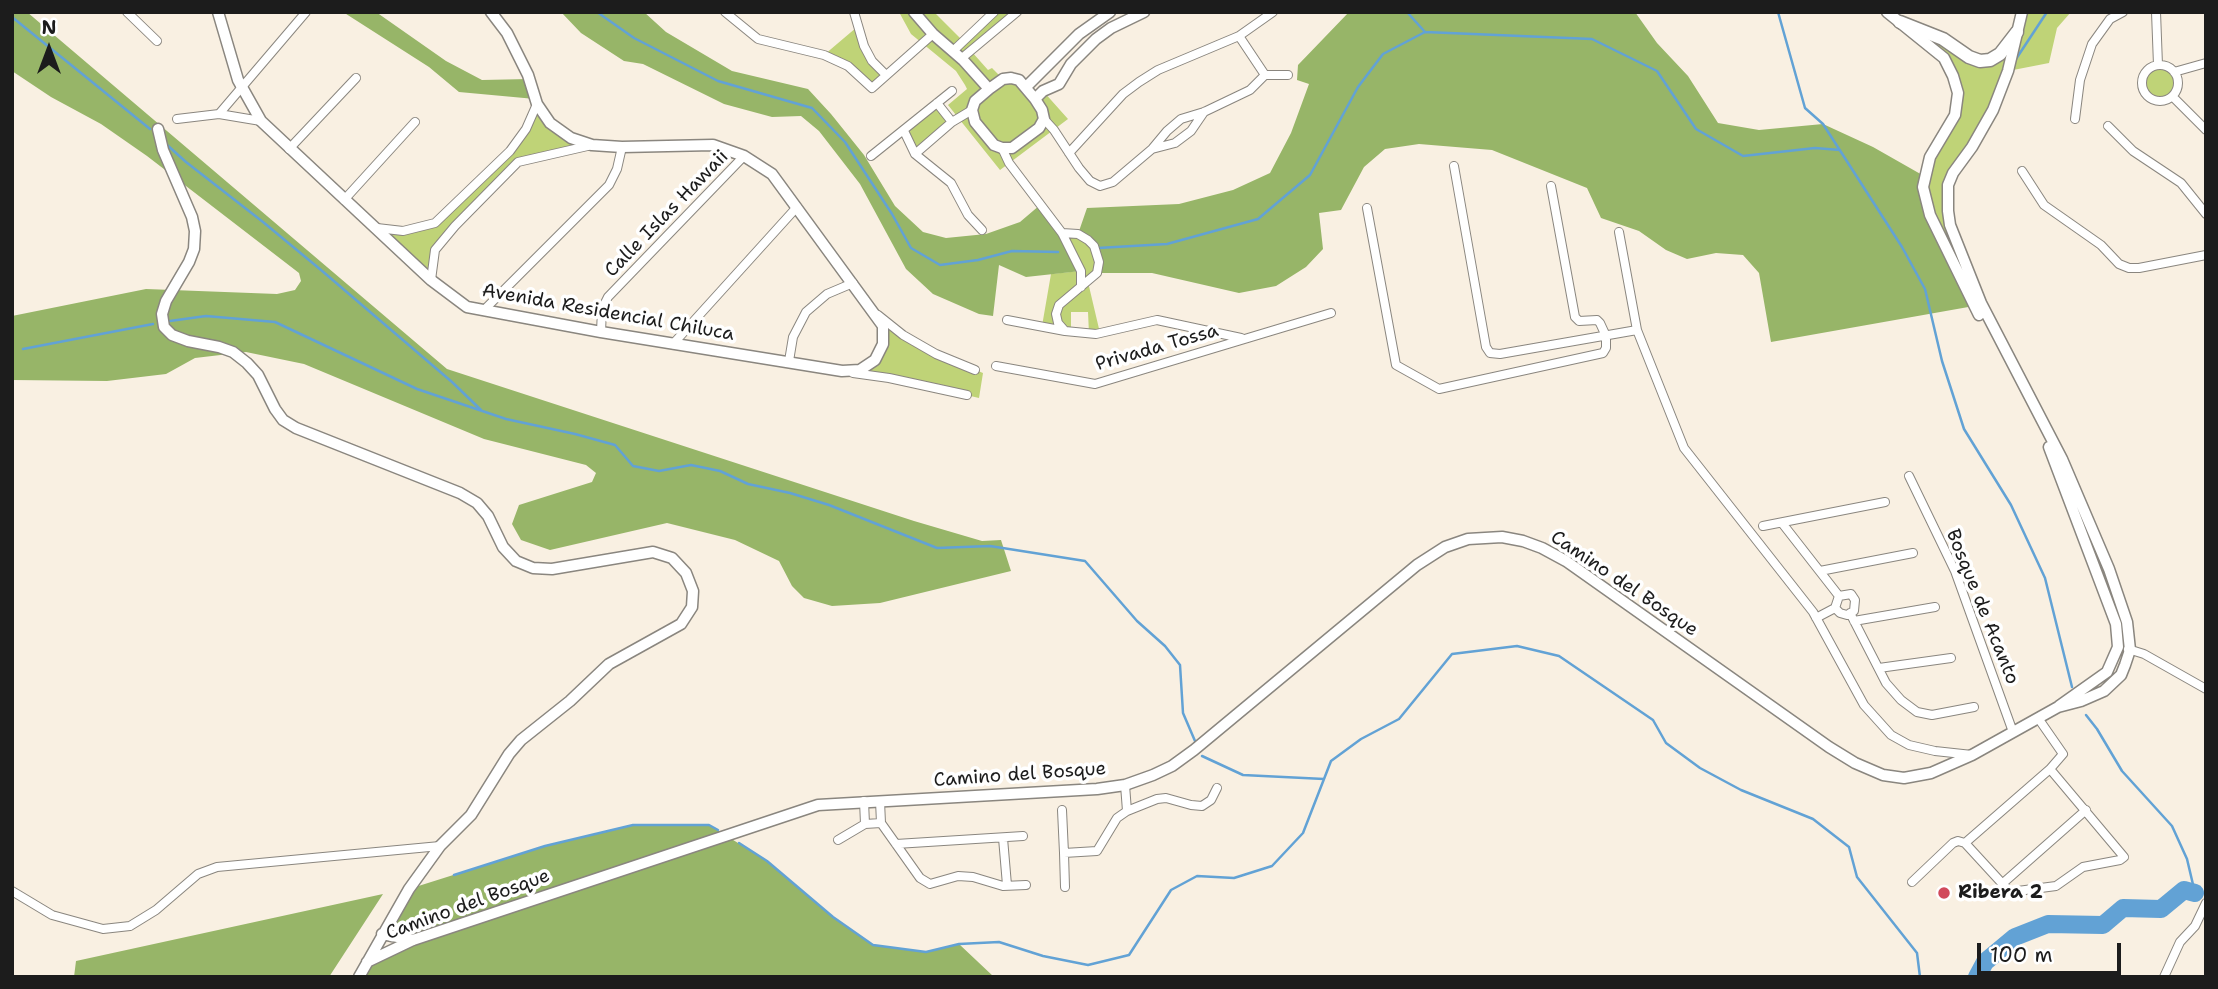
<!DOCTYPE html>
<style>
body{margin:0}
#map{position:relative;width:2218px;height:989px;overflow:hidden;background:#f9f0e2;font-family:"Shantell Sans",sans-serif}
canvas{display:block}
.frame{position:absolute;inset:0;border:14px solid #1c1c1c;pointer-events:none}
.north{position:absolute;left:14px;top:14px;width:70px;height:70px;-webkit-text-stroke:5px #fff;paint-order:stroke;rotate:0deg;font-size:19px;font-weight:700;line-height:28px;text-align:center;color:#1c1c1c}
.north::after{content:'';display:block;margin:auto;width:24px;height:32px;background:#1c1c1c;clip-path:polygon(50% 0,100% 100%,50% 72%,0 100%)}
.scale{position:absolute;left:1977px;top:943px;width:144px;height:32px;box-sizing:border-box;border:4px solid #1c1c1c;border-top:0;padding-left:9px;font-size:21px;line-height:24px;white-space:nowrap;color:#1c1c1c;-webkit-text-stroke:5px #fff;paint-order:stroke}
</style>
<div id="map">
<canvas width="2218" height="989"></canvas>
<div class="frame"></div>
<div class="north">N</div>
<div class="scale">100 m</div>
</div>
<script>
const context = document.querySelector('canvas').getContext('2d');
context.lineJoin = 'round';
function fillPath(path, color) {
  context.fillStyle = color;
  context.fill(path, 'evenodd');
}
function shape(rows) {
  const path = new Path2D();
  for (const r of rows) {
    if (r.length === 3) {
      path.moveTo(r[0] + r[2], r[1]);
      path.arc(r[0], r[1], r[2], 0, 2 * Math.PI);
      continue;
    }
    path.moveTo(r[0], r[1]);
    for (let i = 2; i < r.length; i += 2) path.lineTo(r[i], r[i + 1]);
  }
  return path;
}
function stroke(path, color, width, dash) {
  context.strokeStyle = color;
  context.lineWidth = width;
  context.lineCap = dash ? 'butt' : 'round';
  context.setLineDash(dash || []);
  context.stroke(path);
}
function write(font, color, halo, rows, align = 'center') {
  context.font = font + ' "Shantell Sans",sans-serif';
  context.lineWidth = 7;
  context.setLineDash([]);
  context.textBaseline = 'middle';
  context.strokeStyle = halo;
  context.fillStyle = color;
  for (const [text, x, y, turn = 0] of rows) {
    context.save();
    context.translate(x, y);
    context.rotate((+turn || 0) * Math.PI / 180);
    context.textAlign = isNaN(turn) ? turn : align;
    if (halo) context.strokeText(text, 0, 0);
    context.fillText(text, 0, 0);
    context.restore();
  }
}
const green = shape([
 [899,12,934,12,963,41,998,12,1019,12,972,52,988,70,992,68,1003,79,1011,78,1035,98,1043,91,1068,119,1000,170,948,105,967,89,965,85,956,71,911,34],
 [2022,12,2071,12,2057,28,2049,63,2008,71,1948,185,1948,211,1981,303,1930,215,1924,176,1955,115,1953,76,1920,30,1969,57,2000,54],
 [857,27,864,46,886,75,872,88,859,73,824,55],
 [2160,83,18],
 [937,103,952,122,915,154,904,131],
 [537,104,550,123,592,145,518,162,435,250,431,280,377,228,403,231,435,223,510,151],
 [1062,233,1088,240,1099,262,1088,282,1100,333,1089,334,1088,312,1071,312,1071,332,1042,326,1051,274,1080,271],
 [873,311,936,354,983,373,979,398,860,370,883,344]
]);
const forest = shape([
 [12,12,27,12,447,369,914,521,982,541,1001,540,1011,571,880,603,832,606,804,598,792,586,779,561,735,540,667,523,550,550,521,540,512,524,519,505,592,482,596,473,586,465,484,439,304,364,246,352,195,358,166,374,107,381,12,380,12,316,146,289,277,294,295,290,301,281,299,273,147,156,101,124,51,97,12,71],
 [343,12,376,12,446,61,482,80,529,79,535,99,459,92,429,67],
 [561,12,644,12,666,32,732,71,808,89,831,114,864,155,895,206,923,232,946,238,986,234,1020,222,1040,205,1081,271,1026,277,999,265,993,316,979,314,933,294,906,269,860,184,819,131,801,116,772,117,724,104,643,64,624,61,581,33],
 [1349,12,1635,12,1657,43,1688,76,1718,123,1759,130,1823,124,1873,147,1924,176,1926,202,1974,306,1771,342,1759,273,1743,255,1716,253,1687,259,1666,250,1639,231,1601,218,1587,188,1492,150,1419,144,1385,149,1364,167,1341,210,1319,213,1323,249,1306,267,1276,286,1239,293,1152,273,1097,273,1098,255,1078,234,1087,208,1179,204,1233,190,1270,173,1291,133,1309,84,1297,80,1298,65],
 [633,825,709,825,767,861,833,917,873,945,926,952,959,944,994,977,359,977,367,962,412,941,382,934,409,889,545,846],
 [383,894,329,977,74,977,76,961]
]);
const stream = shape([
 [597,12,634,38,718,81,812,108,845,142,892,214,911,248,940,265,978,260,1012,251,1058,252],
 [1407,12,1425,32],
 [1778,12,1805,108,1823,124,1902,247,1925,289,1942,361,1964,429,2011,505,2045,578,2072,687],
 [12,17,150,129],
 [2016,59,2047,12],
 [166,144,186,162,263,222,321,270,452,382,481,410],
 [1098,248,1167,244,1258,219,1310,175,1358,87,1383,54,1425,32,1592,39,1657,71,1696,129,1743,156,1815,148,1840,150],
 [170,321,206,316,275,322,417,389,506,419,575,434,615,445,633,466,659,471,691,465,720,471,748,484,790,493,829,505,937,548,990,546,1085,561,1137,621,1165,646,1180,665,1183,713,1195,741],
 [23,349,153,324],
 [2086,715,2097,729,2122,771,2172,826,2187,859,2195,893],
 [1202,756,1243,775,1324,779],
 [739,843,767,861,833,917,873,945,926,952,959,944,999,942,1043,956,1088,965,1129,955,1171,890,1197,876,1234,878,1272,866,1303,833,1331,761,1361,739,1399,719,1452,654,1517,646,1559,656,1653,720,1666,743,1700,768,1741,790,1813,819,1849,847,1857,877,1917,953,1920,977],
 [454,875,545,846,633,825,709,825,718,830]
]);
const river = shape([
 [1977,977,1985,962,2015,937,2048,924,2103,925,2123,908,2161,909,2184,890,2195,893]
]);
const minor = shape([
 [127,12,157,41],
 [725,12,758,39,824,55,848,66,872,88,933,34],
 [854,12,864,46,872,61,886,75],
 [2156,12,2158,65],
 [1239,36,1265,75],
 [953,51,994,12],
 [962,58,1017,12],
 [2160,83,18],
 [2174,72,2206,63],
 [1265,75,1288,75],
 [2173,97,2206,130],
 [937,103,952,122],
 [219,114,306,12],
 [177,119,219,114,261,121],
 [1044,119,1054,130,1079,168,1090,181,1100,186,1113,182,1152,149,1167,131,1181,119,1204,112,1250,90,1265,75],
 [2075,119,2080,80,2092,44,2110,19,2123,12],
 [2108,126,2133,151,2181,183,2206,214],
 [904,131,915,154,951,183,968,215,982,230],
 [1002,148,1009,163,1062,233,1081,271,1081,287],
 [289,149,356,78],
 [1152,149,1175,143,1191,131,1204,112],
 [1069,153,1123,94,1139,82,1158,70,1239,36,1273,12],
 [915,154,952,122,972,110],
 [871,156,952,91],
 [1454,166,1486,347,1490,353,1500,354,1637,330],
 [2022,171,2044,205,2101,245,2119,264,2129,268,2139,268,2206,255],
 [344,200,415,122],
 [1367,208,1396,365,1439,389,1603,353,1606,348,1606,336,1600,323,1597,320,1579,321,1575,317,1551,186],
 [377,228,403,231,435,223,510,151,526,129,537,104],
 [1619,232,1637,330,1684,448,1813,612,1864,705,1891,735,1909,745,1935,751,1972,755],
 [1062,233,1078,234,1088,240,1094,246,1099,262,1097,273,1059,305,1056,314,1058,323,1065,331,1096,334,1157,320,1241,338],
 [431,280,435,250,455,226,518,162,592,145],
 [484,310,609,185,617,169,622,147],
 [878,315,903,335,936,354,975,370],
 [1007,320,1065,331],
 [601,332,602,309,608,297,744,156],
 [673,344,797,207],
 [789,361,793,337,806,312,827,294,853,283],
 [996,366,1095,384,1331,313],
 [853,373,889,378,967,395],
 [1909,476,1955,571,2013,732],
 [1782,523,1839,596],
 [1763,526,1885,502],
 [1820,571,1913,553],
 [1850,613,1886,683,1901,700,1917,712,1932,715,1974,707],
 [1816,618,1835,608,1839,596,1851,594,1855,600,1854,611,1847,615,1840,613,1835,608],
 [1854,621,1935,607],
 [2128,649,2144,654,2206,689],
 [1879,668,1951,658],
 [2038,718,2063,754,2050,769],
 [1125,785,1127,811,1157,799,1166,798,1191,805,1202,806,1211,800,1217,788],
 [864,801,865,824],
 [880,801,881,823],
 [1062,810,1064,853,1097,851,1117,818,1127,811],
 [1003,838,1007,885],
 [838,840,865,824,881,823,920,878,930,884,958,876,973,877,1003,886,1026,885],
 [896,844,1023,836],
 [1064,853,1065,887],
 [1912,882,1953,843,1958,841,1965,843,2050,769,2124,857,2120,860,2083,867,2056,886,2010,892,1965,843],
 [2002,884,2086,810],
 [12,891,52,915,103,929,130,926,156,910,198,874,217,867,440,846],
 [2164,977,2180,942,2195,926,2206,903]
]);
const tertiary = shape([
 [218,12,238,80,261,121,431,280,467,307,601,332,842,371,860,370,875,360,883,344,883,326,772,174,744,156,713,145,622,147,592,145,571,138,550,123,537,104,528,75,507,33,491,12],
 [914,12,933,34,963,60,989,89],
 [1887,12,1944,58,1953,76,1958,93,1955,115,1930,157,1923,187,1930,215,1979,315],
 [1011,78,1019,80,1035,99,1042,110,1044,119,1039,128,1012,148,1002,148,994,145,975,122,972,110,975,101,989,89,1003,79,1011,78],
 [1026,87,1079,34,1110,12],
 [1035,99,1043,91,1059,84,1071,64,1096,39,1111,28,1144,12],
 [158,129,163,150,192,217,195,231,194,249,189,262,166,301,162,314,164,327,172,335,188,341,219,347,233,352,247,363,258,375,275,409,283,420,296,428,460,493,477,503,488,516,503,547,516,561,533,568,552,569,653,552,672,558,686,573,693,591,692,607,681,624,609,664,570,701,521,740,509,754,471,815,440,846,409,889,359,977],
 [2049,447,2116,624,2118,647,2107,672,2059,706],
 [382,934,413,940],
 [367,962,413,940,818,805,1097,789,1125,785,1153,775,1172,766,1194,750,1417,565,1445,547,1468,539,1502,537,1523,541,1542,548,1566,561,1829,747,1855,763,1883,775,1904,778,1931,773,1972,755,2058,707,2081,701,2104,691,2121,675,2125,665,2130,650,2127,622,2109,569,2062,459,1981,303,1950,225,1948,211,1948,185,1953,173,1972,147,1993,110,2008,71,2022,12]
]);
const secondary = shape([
 [1900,22,1943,39,1969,57,1980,61,1990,60,2000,54,2017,32]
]);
const markers = [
 [1944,893,7,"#d1495b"]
];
const streetNames = [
 ["Calle Islas Hawaii",667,214,-46],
 ["Avenida Residencial Chiluca",608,313,10],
 ["Privada Tossa",1157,348,-16],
 ["Camino del Bosque",1624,584,34],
 ["Bosque de Acanto",1982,607,68],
 ["Camino del Bosque",1020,775,-4],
 ["Camino del Bosque",468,905,-20]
];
const poiNames = [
 ["Ribera 2",1958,893]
];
fillPath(green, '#bfd377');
fillPath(forest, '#97b568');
stroke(stream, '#62a2d5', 2.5);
stroke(river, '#62a2d5', 18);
stroke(minor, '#8a867f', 10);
stroke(tertiary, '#8a867f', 13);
stroke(secondary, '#8a867f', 15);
stroke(minor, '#fff', 8);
stroke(tertiary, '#fff', 10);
stroke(secondary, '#fff', 12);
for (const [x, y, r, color] of markers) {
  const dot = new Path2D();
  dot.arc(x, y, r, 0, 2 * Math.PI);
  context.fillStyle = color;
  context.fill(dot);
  stroke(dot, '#fff', 2.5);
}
write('19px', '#1c1c1c', '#fff', streetNames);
write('bold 19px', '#1c1c1c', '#fff', poiNames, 'left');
</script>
